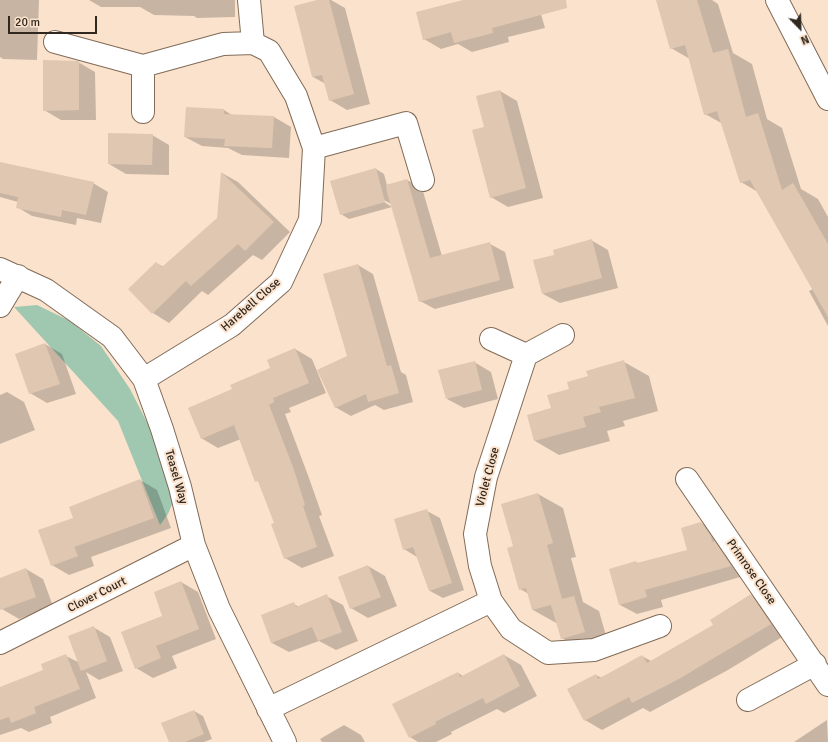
<!DOCTYPE html>
<style>
body{margin:0}
#map{position:relative;width:828px;height:742px;overflow:hidden;background:#fbe2cc;font-family:Signika,sans-serif}
canvas{display:block}
.north{position:absolute;left:780px;top:8px;width:40px;height:40px;-webkit-text-stroke:3px #fbe2cc;paint-order:stroke;rotate:157deg;font-size:11px;font-weight:700;line-height:16px;text-align:center;color:#30271e}
.north::after{content:'';display:block;margin:auto;width:14px;height:18px;background:#30271e;clip-path:polygon(50% 0,100% 100%,50% 72%,0 100%)}
.scale{position:absolute;left:8px;top:16px;width:89px;height:18px;box-sizing:border-box;border:2px solid #30271e;border-top:0;padding-left:5px;font-size:12px;line-height:14px;white-space:nowrap;color:#30271e;-webkit-text-stroke:3px #fbe2cc;paint-order:stroke}
</style>
<div id="map">
<canvas width="828" height="742"></canvas>
<div class="north">N</div>
<div class="scale">20 m</div>
</div>
<script>
const context = document.querySelector('canvas').getContext('2d');
context.lineJoin = 'round';
function fillPath(path, color) {
  context.fillStyle = color;
  context.fill(path, 'evenodd');
}
function shape(rows) {
  const path = new Path2D();
  for (const r of rows) {
    path.moveTo(r[0], r[1]);
    for (let i = 2; i < r.length; i += 2) path.lineTo(r[i], r[i + 1]);
  }
  return path;
}
function stroke(path, color, width, dash) {
  context.strokeStyle = color;
  context.lineWidth = width;
  context.lineCap = dash ? 'butt' : 'round';
  context.setLineDash(dash || []);
  context.stroke(path);
}
function write(font, color, halo, rows, align = 'center') {
  context.font = font + ' Signika,sans-serif';
  context.lineWidth = 4;
  context.setLineDash([]);
  context.textBaseline = 'middle';
  context.strokeStyle = halo;
  context.fillStyle = color;
  for (const [text, x, y, turn = 0] of rows) {
    context.save();
    context.translate(x, y);
    context.rotate((+turn || 0) * Math.PI / 180);
    context.textAlign = isNaN(turn) ? turn : align;
    if (halo) context.strokeText(text, 0, 0);
    context.fillText(text, 0, 0);
    context.restore();
  }
}
const green = shape([
 [37,305,70,321,101,346,130,389,153,434,173,502,168,514,160,525,118,421,14,307]
]);
const shadow = shape([
 [0,0,39,0,37,60,3,59,0,57],
 [89,0,235,0,235,17,197,18,194,16,154,15,140,7,101,7],
 [321,0,331,0,345,8,370,104,347,110,330,100,326,84,313,77,295,7],
 [466,0,537,0,545,28,508,37,509,42,472,52,458,44,441,49,424,39],
 [657,0,712,0,718,4,733,53,752,64,767,119,782,128,801,189,818,199,828,217,828,326,809,291,813,289,758,192,741,182,723,124,705,114,690,59,671,48],
 [78,62,95,72,96,120,61,120,44,110],
 [500,91,517,101,543,198,508,207,491,197],
 [224,110,232,115,274,117,291,127,289,158,242,155,228,148,202,146,185,137],
 [152,135,169,145,169,175,126,174,109,164],
 [0,163,93,183,108,192,101,223,77,218,76,225,32,216,17,207,18,202,0,197],
 [376,169,384,174,387,185,407,180,422,188,442,256,490,244,505,252,514,288,435,309,420,301,393,205,382,199,381,200,392,207,349,219,341,214],
 [222,173,238,182,290,232,262,260,253,255,208,295,202,291,169,323,153,313,156,263,164,267,218,218],
 [591,240,608,250,618,288,560,303,543,294,555,256],
 [358,265,373,274,401,372,406,375,413,402,384,410,375,405,351,416,335,407,348,356],
 [45,344,62,354,76,394,47,403,30,393],
 [295,349,312,359,326,393,289,408,291,412,285,414,309,478,322,515,319,516,334,556,302,568,285,558,275,523,241,439,218,448,201,438,234,390,271,368],
 [474,362,491,372,498,399,464,408,447,399],
 [624,362,649,376,658,411,623,421,625,426,607,431,610,441,559,455,535,441,552,409,589,377],
 [7,392,24,402,35,430,0,444,0,395],
 [140,480,157,490,171,528,91,557,94,566,69,575,52,565,74,518],
 [538,494,563,508,576,557,571,558,583,602,599,611,609,646,586,653,562,638,558,624,533,610,529,594,520,589,514,547],
 [427,511,440,518,464,590,443,598,430,591,417,557,404,549],
 [701,523,718,533,747,575,661,600,663,607,637,614,620,605,636,562,639,564,688,551],
 [368,566,385,576,397,606,368,618,351,608,339,577],
 [26,569,43,579,53,606,19,619,2,609,0,579],
 [181,582,198,592,216,639,172,656,177,668,153,678,136,668],
 [751,595,768,605,787,634,728,670,650,712,643,708,602,730,585,720,596,675,602,678,642,656,651,661,714,625],
 [326,596,343,605,358,641,336,650,319,641,289,652,272,643,294,604,299,607],
 [93,627,110,637,123,671,99,680,86,672,96,698,50,717,52,723,29,732,21,728,0,735,0,688,45,671,66,656,80,663],
 [504,655,521,665,537,696,504,713,497,709,451,732,452,734,436,742,418,742,410,737,458,673,463,676],
 [194,711,203,716,212,739,204,742,170,742],
 [827,720,828,742,794,742],
 [344,725,361,735,365,742,322,742,320,739]
]);
const building = shape([
 [317,0,329,0,354,94,329,101,322,75,312,77,294,6],
 [463,0,566,0,567,8,492,28,493,33,454,43,451,32,423,40,416,12],
 [656,0,697,0,713,53,728,49,746,117,758,113,782,190,793,183,828,244,828,317,750,180,740,183,717,111,704,115,685,45,670,49],
 [43,60,79,61,79,110,43,111],
 [500,90,526,188,490,198,472,130,484,127,476,96],
 [186,107,224,109,224,114,274,116,272,148,224,146,225,139,184,137],
 [108,133,153,134,152,165,108,164],
 [0,162,94,182,86,215,62,210,61,217,16,208,18,197,0,193],
 [376,168,385,202,340,215,330,181],
 [221,172,274,222,245,251,238,244,191,286,186,281,152,314,128,289,156,262,162,267,217,218],
 [407,179,430,258,490,242,500,280,419,302,387,192,386,185],
 [592,239,602,278,542,294,533,260,554,255,553,250],
 [358,264,387,366,391,365,399,393,368,402,366,394,335,408,317,370,347,356,323,274],
 [45,343,60,384,29,394,15,354],
 [295,348,309,383,273,398,274,402,269,405,293,467,305,505,303,506,317,547,284,559,271,524,274,523,258,481,255,482,234,425,201,439,188,408,232,389,230,385,270,368,267,360],
 [624,360,635,398,599,407,601,412,583,417,586,427,534,441,527,415,551,408,547,395,569,389,567,382,588,376,586,371],
 [475,361,482,390,446,399,438,370],
 [140,479,154,518,74,547,78,556,51,566,38,530,73,518,69,507],
 [538,493,553,543,547,545,562,599,574,596,585,632,561,639,551,605,532,610,526,588,519,590,507,548,513,546,501,504],
 [427,509,452,583,429,591,413,547,403,550,394,519],
 [701,522,711,536,712,542,715,541,731,566,645,590,647,597,619,605,609,569,636,561,637,563,687,550,681,528],
 [368,565,381,597,350,609,338,577],
 [26,568,36,597,0,610,0,578],
 [181,581,199,629,156,646,161,658,135,669,121,632,162,616,154,592],
 [327,594,342,632,318,641,312,627,271,643,261,615,294,602,296,607],
 [751,594,771,624,677,680,632,703,629,697,584,721,567,689,596,674,598,679,642,655,647,663,713,625,710,620],
 [94,626,107,661,81,671,68,636],
 [66,654,80,689,34,707,36,713,11,723,9,717,0,720,0,687,43,670,41,664],
 [504,654,520,686,486,704,483,698,435,722,436,724,409,738,392,704,458,672,460,677],
 [194,710,204,734,185,742,169,742,161,723]
]);
const street = shape([
 [249,0,253,43],
 [777,0,828,99],
 [55,42,143,66,143,112],
 [143,66,223,44,253,43,269,51,296,96,314,148,310,220,281,282,232,325,144,379],
 [314,148,406,123,423,180],
 [0,269,46,290,112,337,144,379,162,429,180,487,194,545,219,609,285,742],
 [0,306,18,276],
 [526,355,563,335],
 [687,479,828,685],
 [491,601,511,629,548,653,594,650,660,626],
 [0,643,194,545],
 [748,700,815,664],
 [268,709,491,601,480,566,475,534,486,477,526,355,491,339]
]);
const streetNames = [
 ["Harebell Close",251,305,-41],
 ["Teasel Way",176,477,74],
 ["Violet Close",488,477,-75],
 ["Primrose Close",751,572,55],
 ["Clover Court",97,595,-27]
];
fillPath(green, '#a0c7b0');
fillPath(shadow, '#0003');
fillPath(building, '#e0c7b1');
stroke(street, '#816b57', 24);
stroke(street, '#fff', 22);
write('12px', '#30271e', '#fbe2cc', streetNames);
</script>
